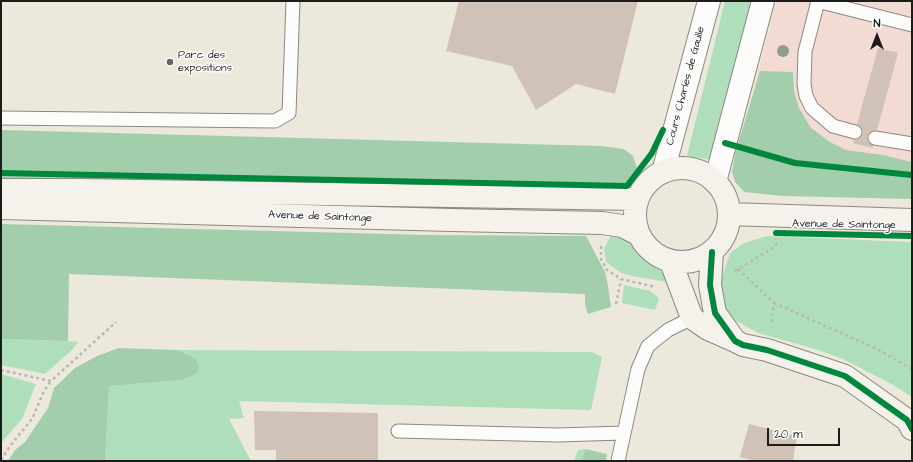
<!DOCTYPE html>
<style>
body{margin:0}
#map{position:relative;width:913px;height:462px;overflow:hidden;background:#ede8dc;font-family:"Architects Daughter",sans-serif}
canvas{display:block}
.frame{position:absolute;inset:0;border:2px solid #1c1c1c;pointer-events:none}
.north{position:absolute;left:857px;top:16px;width:40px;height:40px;-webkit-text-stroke:3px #fff;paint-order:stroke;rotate:0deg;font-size:11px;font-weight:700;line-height:16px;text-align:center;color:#1c1c1c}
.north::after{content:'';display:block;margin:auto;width:14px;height:18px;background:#1c1c1c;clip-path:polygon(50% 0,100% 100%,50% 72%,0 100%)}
.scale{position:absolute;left:767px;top:428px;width:73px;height:18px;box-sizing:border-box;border:2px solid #1c1c1c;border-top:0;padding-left:5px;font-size:12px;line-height:14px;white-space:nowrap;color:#1c1c1c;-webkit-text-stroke:3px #fff;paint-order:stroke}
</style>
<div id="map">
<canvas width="913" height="462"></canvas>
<div class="frame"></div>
<div class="north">N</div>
<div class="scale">20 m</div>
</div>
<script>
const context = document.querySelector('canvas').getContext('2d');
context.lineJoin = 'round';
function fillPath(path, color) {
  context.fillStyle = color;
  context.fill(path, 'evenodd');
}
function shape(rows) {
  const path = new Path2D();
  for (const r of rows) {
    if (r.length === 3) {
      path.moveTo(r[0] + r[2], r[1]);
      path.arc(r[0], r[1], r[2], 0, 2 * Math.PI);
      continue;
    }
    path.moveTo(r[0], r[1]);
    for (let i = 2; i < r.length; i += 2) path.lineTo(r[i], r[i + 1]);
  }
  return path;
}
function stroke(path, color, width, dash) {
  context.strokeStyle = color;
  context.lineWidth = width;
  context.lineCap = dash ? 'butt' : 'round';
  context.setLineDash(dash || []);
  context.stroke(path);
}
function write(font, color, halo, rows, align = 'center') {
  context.font = font + ' "Architects Daughter",sans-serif';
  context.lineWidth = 3;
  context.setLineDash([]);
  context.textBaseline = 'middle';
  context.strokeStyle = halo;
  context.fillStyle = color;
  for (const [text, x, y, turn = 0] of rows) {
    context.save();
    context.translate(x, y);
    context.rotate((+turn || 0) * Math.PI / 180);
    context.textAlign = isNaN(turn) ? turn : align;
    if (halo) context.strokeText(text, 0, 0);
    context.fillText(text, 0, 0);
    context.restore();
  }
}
const built = shape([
 [776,1,912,1,912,199,746,119]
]);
const green = shape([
 [725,1,752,1,712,160,687,156],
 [611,235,628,241,665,275,668,282,637,277,621,273,606,262,604,249],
 [767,236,912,242,912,397,893,385,843,359,815,349,758,333,733,319,724,307,718,289,730,253,744,243],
 [624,285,650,291,659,298,655,310,622,303],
 [1,339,68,341,78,342,72,350,45,374,1,365],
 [178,350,592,352,602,357,591,410,239,401,244,418,229,419,251,461,105,461,109,386,181,380,196,359],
 [1,374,36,384,22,419,1,443],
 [585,449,582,461,574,461,578,450]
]);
const forest = shape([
 [760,71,793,72,794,92,799,108,811,128,830,142,846,150,883,155,912,162,912,199,783,196,744,192,735,182,732,172,735,154],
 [1,130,601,146,624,149,633,156,638,171,634,185,621,193,1,184],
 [1,224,428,235,586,236,605,272,608,286,611,307,588,314,585,304,585,294,69,274,68,341,1,339],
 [119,348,178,350,196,359,199,367,197,373,181,380,109,386,105,461,8,461,15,450,25,442,48,408,54,388,75,368,97,356],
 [585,449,607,454,606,461,582,461]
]);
const building = shape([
 [459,1,638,1,615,94,576,84,536,110,512,66,446,51],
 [878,48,898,53,877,130,872,131,867,136,868,141,873,146,872,148,853,143,853,140,860,138,863,134,863,130,857,124],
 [254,411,378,413,378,461,276,461,276,450,255,450],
 [749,424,797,436,793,461,755,461,740,457]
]);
const path = shape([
 [747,155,773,191],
 [601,246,601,259,607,270,621,279,655,287],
 [738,269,774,303,771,326],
 [735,271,776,246,776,239],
 [774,303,877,349,912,369],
 [616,304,621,279],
 [1,370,51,381,116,322],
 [1,460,10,446,32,419,44,391,51,381]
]);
const lane = shape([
 [817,1,912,25],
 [818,1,805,52,804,84,806,96,812,108,833,126,855,132],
 [1,118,275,121,289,113,293,1],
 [875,138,912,144],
 [398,431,557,435,624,433],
 [618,461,638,369,648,346,668,330,692,318]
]);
const street = shape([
 [663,172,709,1],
 [715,182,763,1]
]);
const secondary = shape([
 [682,215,47],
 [1,190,78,190,637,199],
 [1,208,451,220,602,223,622,226,638,234],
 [729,214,912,220],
 [712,252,710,285,715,313,735,341,743,345,767,350,845,376,907,420,912,429],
 [671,262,692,318,708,329,733,340]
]);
const cycleway = shape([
 [725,143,795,163,912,175],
 [1,173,627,186,652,153,663,130],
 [776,233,912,236],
 [712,252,710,285,715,313,735,341,743,345,767,350,845,376,907,420,912,429]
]);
const trees = [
 [783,51]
];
const markers = [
 [170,62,4,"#65635f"]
];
const poiNames = [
 ["Parc des",178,56],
 ["expositions",178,69]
];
const streetNames = [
 ["Cours Charles de Gaulle",686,86,-75],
 ["Avenue de Saintonge",320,217,2],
 ["Avenue de Saintonge",844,225,1]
];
fillPath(built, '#f2dbd2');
fillPath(green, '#afdfba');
fillPath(forest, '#a3ceac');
fillPath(building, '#d0c2b6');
stroke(lane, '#8b8882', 15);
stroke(street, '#8b8882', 24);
stroke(secondary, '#8b8882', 24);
stroke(path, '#b9b8b7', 2.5, [3, 3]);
stroke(lane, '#fcfcfa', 13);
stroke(street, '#fcfcfa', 22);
stroke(secondary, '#f5f1eb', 22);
stroke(cycleway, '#00873e', 6);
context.fillStyle = '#8d9c8c';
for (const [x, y] of trees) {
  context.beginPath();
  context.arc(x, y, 6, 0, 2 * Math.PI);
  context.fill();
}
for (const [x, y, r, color] of markers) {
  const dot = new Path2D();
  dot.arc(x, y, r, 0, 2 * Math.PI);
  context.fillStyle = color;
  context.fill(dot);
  stroke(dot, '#fff', 1.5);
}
write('11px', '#1c1c1c', '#fff', poiNames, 'left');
write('11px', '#1c1c1c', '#fff', streetNames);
</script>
